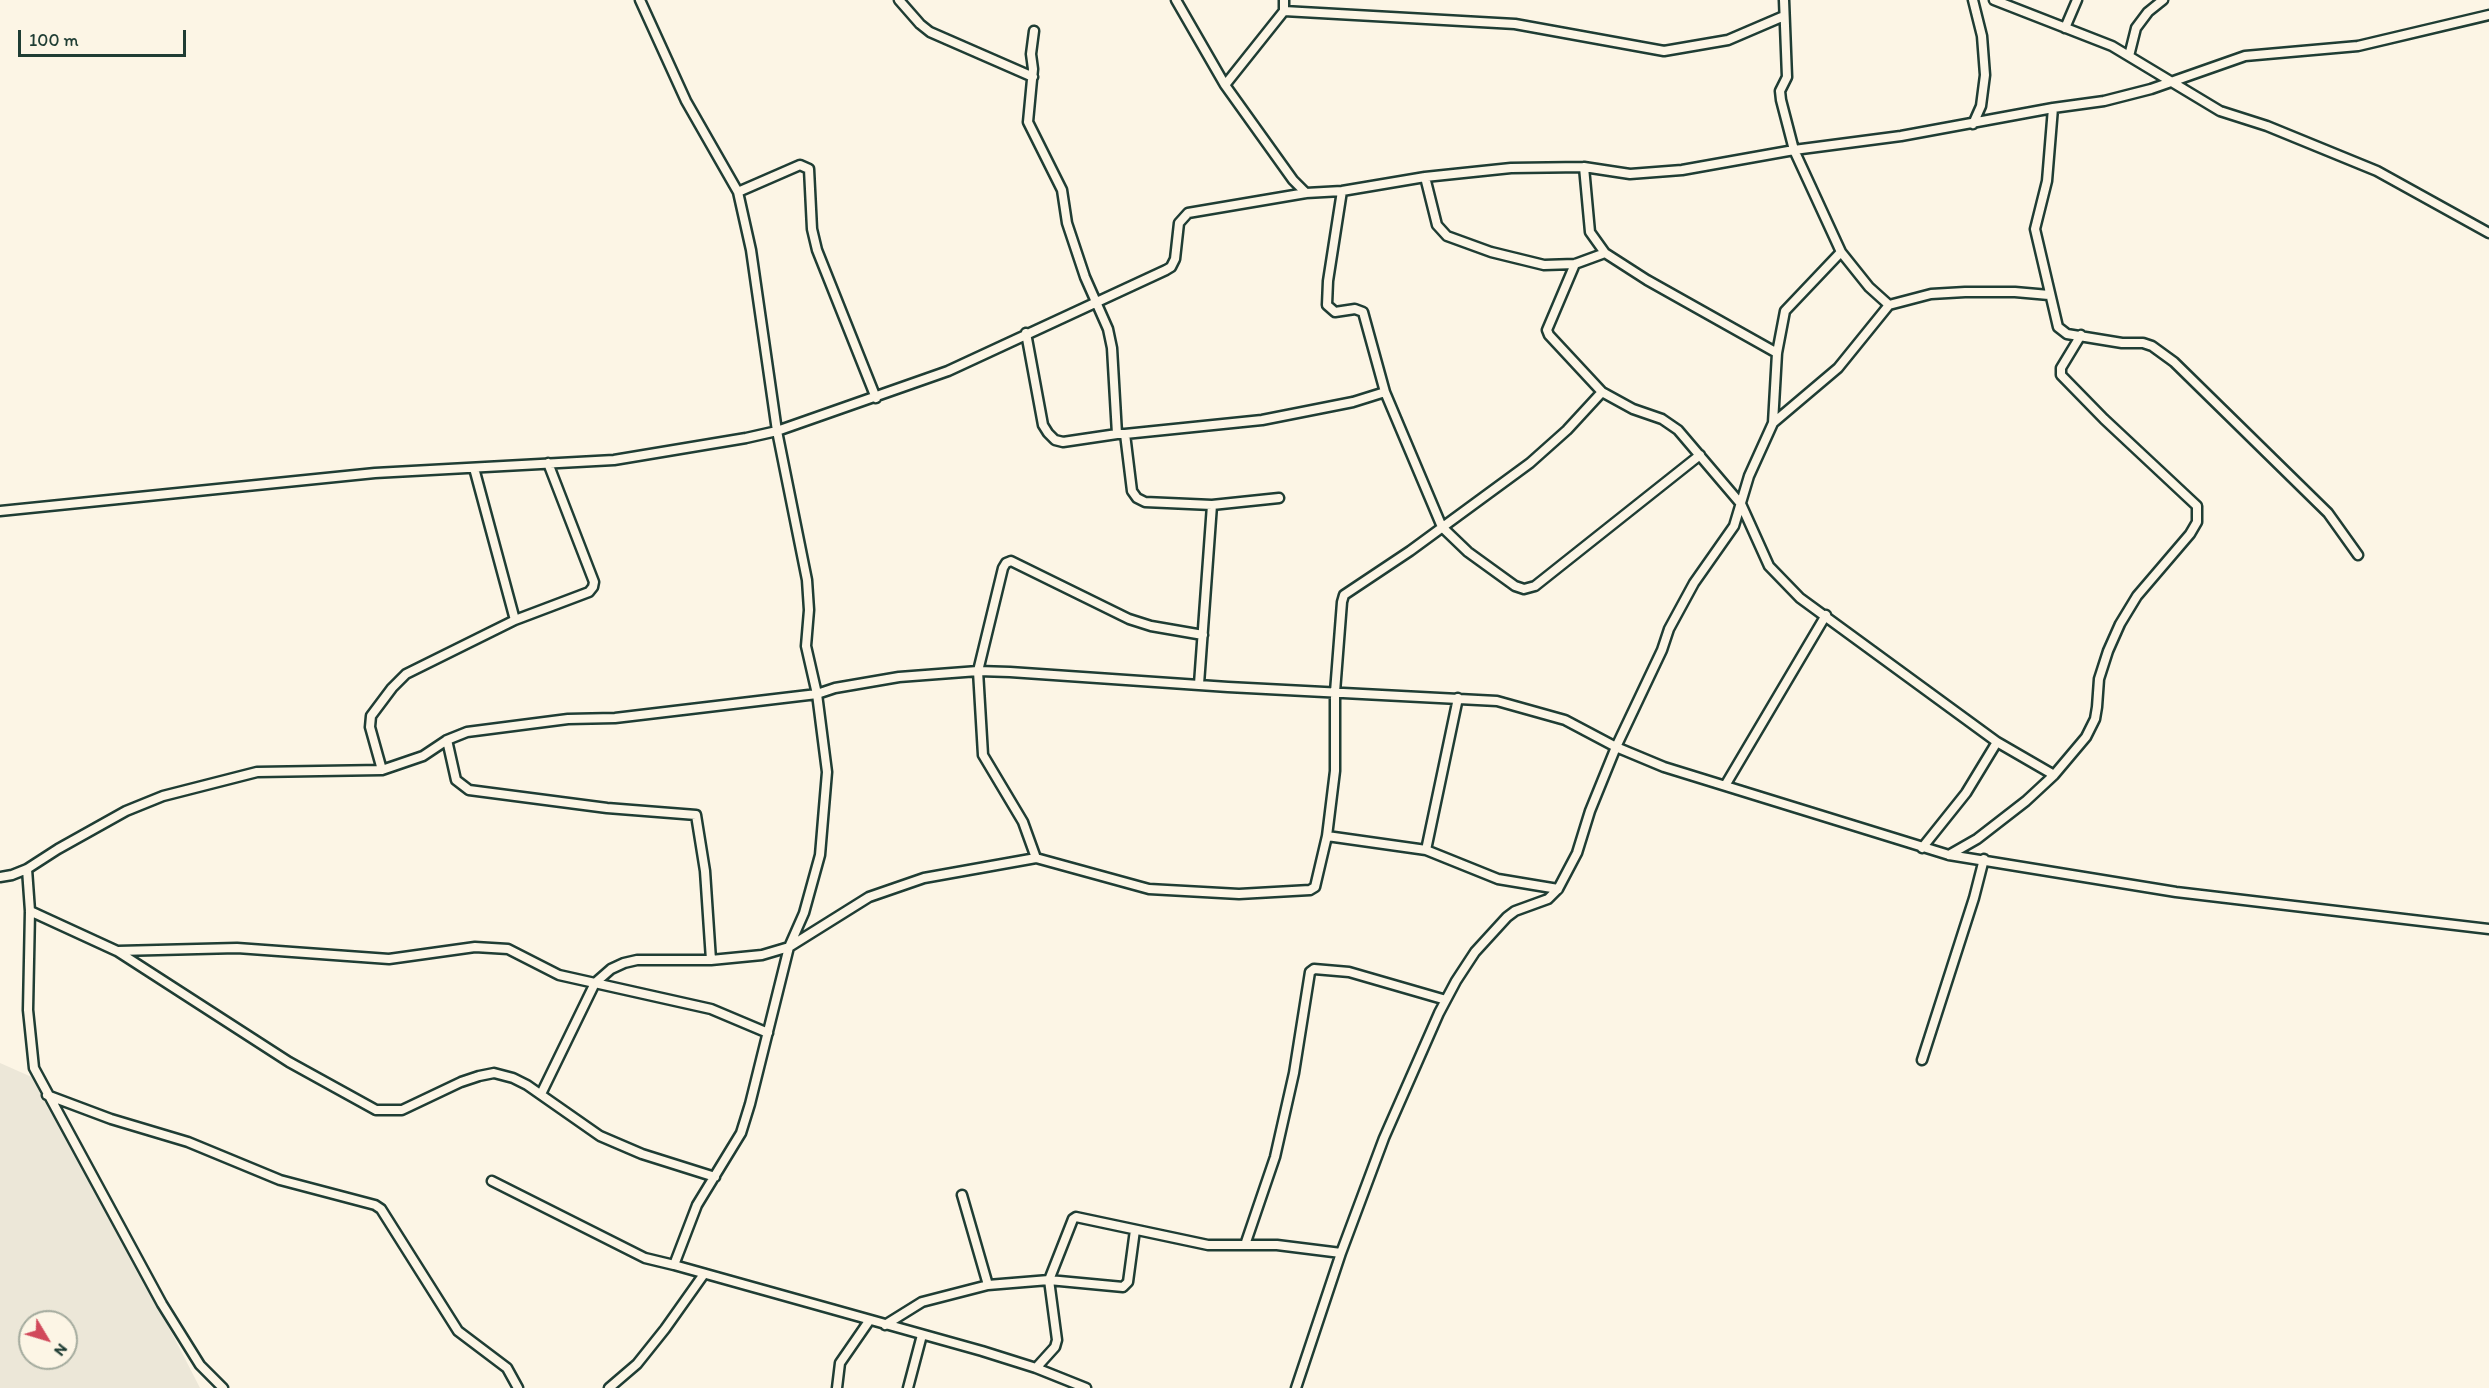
<!DOCTYPE html>
<style>
body{margin:0}
#map{position:relative;width:2489px;height:1388px;overflow:hidden;background:#fcf5e5;font-family:Itim,sans-serif}
canvas{display:block}
.north{position:absolute;left:18px;top:1310px;width:60px;height:60px;box-sizing:border-box;background:#fcf5e5;border:2px solid #a4ab9e;border-radius:50%;rotate:128deg;font-size:16px;font-weight:700;line-height:24px;text-align:center;color:#1f3d34}
.north::after{content:'';display:block;margin:auto;width:21px;height:27px;background:#d1495b;clip-path:polygon(50% 0,100% 100%,50% 72%,0 100%)}
.scale{position:absolute;left:18px;top:30px;width:168px;height:27px;box-sizing:border-box;border:3px solid #1f3d34;border-top:0;padding-left:8px;font-size:18px;line-height:21px;white-space:nowrap;color:#1f3d34;-webkit-text-stroke:4px #fcf5e5;paint-order:stroke}
</style>
<div id="map">
<canvas width="2489" height="1388"></canvas>
<div class="north">N</div>
<div class="scale">100 m</div>
</div>
<script>
const context = document.querySelector('canvas').getContext('2d');
context.lineJoin = 'round';
function fillPath(path, color) {
  context.fillStyle = color;
  context.fill(path, 'evenodd');
}
function shape(rows) {
  const path = new Path2D();
  for (const r of rows) {
    path.moveTo(r[0], r[1]);
    for (let i = 2; i < r.length; i += 2) path.lineTo(r[i], r[i + 1]);
  }
  return path;
}
function stroke(path, color, width, dash) {
  context.strokeStyle = color;
  context.lineWidth = width;
  context.lineCap = dash ? 'butt' : 'round';
  context.setLineDash(dash || []);
  context.stroke(path);
}
const built = shape([
 [0,1063,43,1082,200,1388,0,1388],
 [30,1322,66,1322,66,1358,30,1358]
]);
const minor = shape([
 [640,0,686,101,738,192,751,250,777,431,807,580,809,610,806,646,817,694,827,772,820,855,804,913,789,947,750,1104,741,1133,697,1205,674,1265,982,1351,1036,1368,1086,1388],
 [899,0,920,24,930,32,1033,77],
 [1176,0,1225,85],
 [1284,0,1284,11,1225,85,1293,180,1306,193],
 [1784,0,1787,77,1780,91,1781,100,1794,150,1841,252,1869,287,1889,305,1931,294,1965,292,2015,292,2049,295],
 [1973,0,1982,36,1985,75,1981,106,1973,124],
 [1994,0,2112,46,2220,111,2267,126,2377,171,2489,233],
 [1284,11,1515,24,1664,51,1728,40,1784,16],
 [2065,28,2077,0],
 [1034,31,1031,54,1033,69,1028,122,1062,190,1067,223,1085,277,1108,329,1112,348,1117,434,1125,434,1132,491,1137,498,1145,502,1212,505,1279,498],
 [2129,56,2136,28,2148,12,2163,0],
 [2053,108,2047,181,2035,229,2058,327,2067,334,2122,343,2143,343,2152,346,2174,362,2328,513,2358,555],
 [1584,167,1590,232,1605,253,1647,280,1777,353],
 [1425,177,1437,225,1447,236,1491,252,1544,265,1575,264,1605,253],
 [1342,191,1328,281,1327,305,1335,312,1355,309,1363,312,1385,392,1442,527,1468,552,1515,586,1524,589,1535,586,1700,455],
 [738,192,800,165,809,169,812,229,817,250,876,398],
 [1575,264,1547,330,1549,335,1602,392,1633,409,1662,419,1678,430,1741,504,1769,566,1800,598,1997,742,2054,775],
 [1026,333,1043,425,1048,433,1055,440,1063,442,1117,434],
 [1773,423,1777,353,1785,311,1841,252],
 [1125,434,1262,420,1353,402,1385,392],
 [474,468,515,620],
 [0,511,375,473,614,460,746,438,777,431,948,371,1166,270,1171,267,1175,259,1179,223,1188,213,1306,193,1342,191,1425,177,1511,168,1584,167,1630,174,1682,170,1794,150,1901,136,2053,108,2104,101,2151,89,2245,56,2358,46,2489,15],
 [1199,684,1212,505],
 [447,740,456,780,469,790,607,808,696,815,705,871,711,960],
 [382,770,370,727,371,716,392,688,406,674,515,620,589,592,593,587,594,582,548,463],
 [1726,784,1826,615],
 [1327,836,1426,850,1498,879,1558,889],
 [1922,848,1966,793,1997,742],
 [1426,850,1458,698],
 [1949,855,1977,839,2026,801,2054,775,2086,737,2095,719,2097,707,2099,679,2108,651,2120,624,2137,596,2190,534,2197,522,2197,506,2104,419,2061,375,2061,368,2081,335],
 [1036,858,1023,822,983,755,978,671,1003,568,1006,563,1011,561,1129,619,1151,626,1203,635],
 [27,869,30,911,28,1010,34,1068,162,1304,200,1365,223,1388],
 [0,877,12,875,27,869,58,849,126,811,163,796,257,772,382,770,423,756,447,740,467,732,568,719,615,718,817,694,835,688,899,677,978,671,1010,672,1228,687,1497,701,1565,720,1616,747,1664,767,1949,855,2176,892,2489,929],
 [30,911,117,951,289,1062,376,1110,402,1110,461,1082,479,1076,494,1073,513,1078,527,1085,600,1136,642,1154,715,1177],
 [118,951,237,948,389,959,475,947,508,949,559,975,711,1009,768,1033],
 [1922,1060,1974,898,1984,859],
 [541,1094,595,983,611,969,624,963,637,960,711,960,762,955,789,947,869,897,924,878,1036,858,1149,889,1239,894,1310,890,1315,887,1327,836,1335,771,1335,692,1342,602,1344,595,1410,551,1530,463,1567,430,1602,392],
 [47,1095,111,1119,188,1142,280,1180,375,1205,381,1209,458,1331,507,1368,518,1388],
 [492,1181,645,1258,674,1265],
 [1245,1245,1275,1157,1294,1073,1310,972,1314,969,1349,972,1446,1000],
 [988,1285,1049,1280,1123,1287,1128,1282,1135,1230],
 [885,1325,922,1302,988,1285,962,1195],
 [1036,1368,1055,1347,1057,1340,1049,1280,1073,1219,1076,1217,1208,1245,1277,1245,1341,1253],
 [609,1388,637,1364,665,1329,704,1274],
 [837,1388,840,1363,869,1321],
 [908,1388,922,1335],
 [1296,1388,1341,1253,1384,1138,1439,1013,1456,981,1475,952,1507,917,1515,911,1548,899,1558,889,1577,853,1590,811,1616,747,1662,650,1669,629,1694,583,1734,526,1749,476,1773,423,1838,368,1889,305]
]);
fillPath(built, '#ece7d8');
stroke(minor, '#1f3d34', 13);
stroke(minor, '#fcf5e5', 8);
</script>
